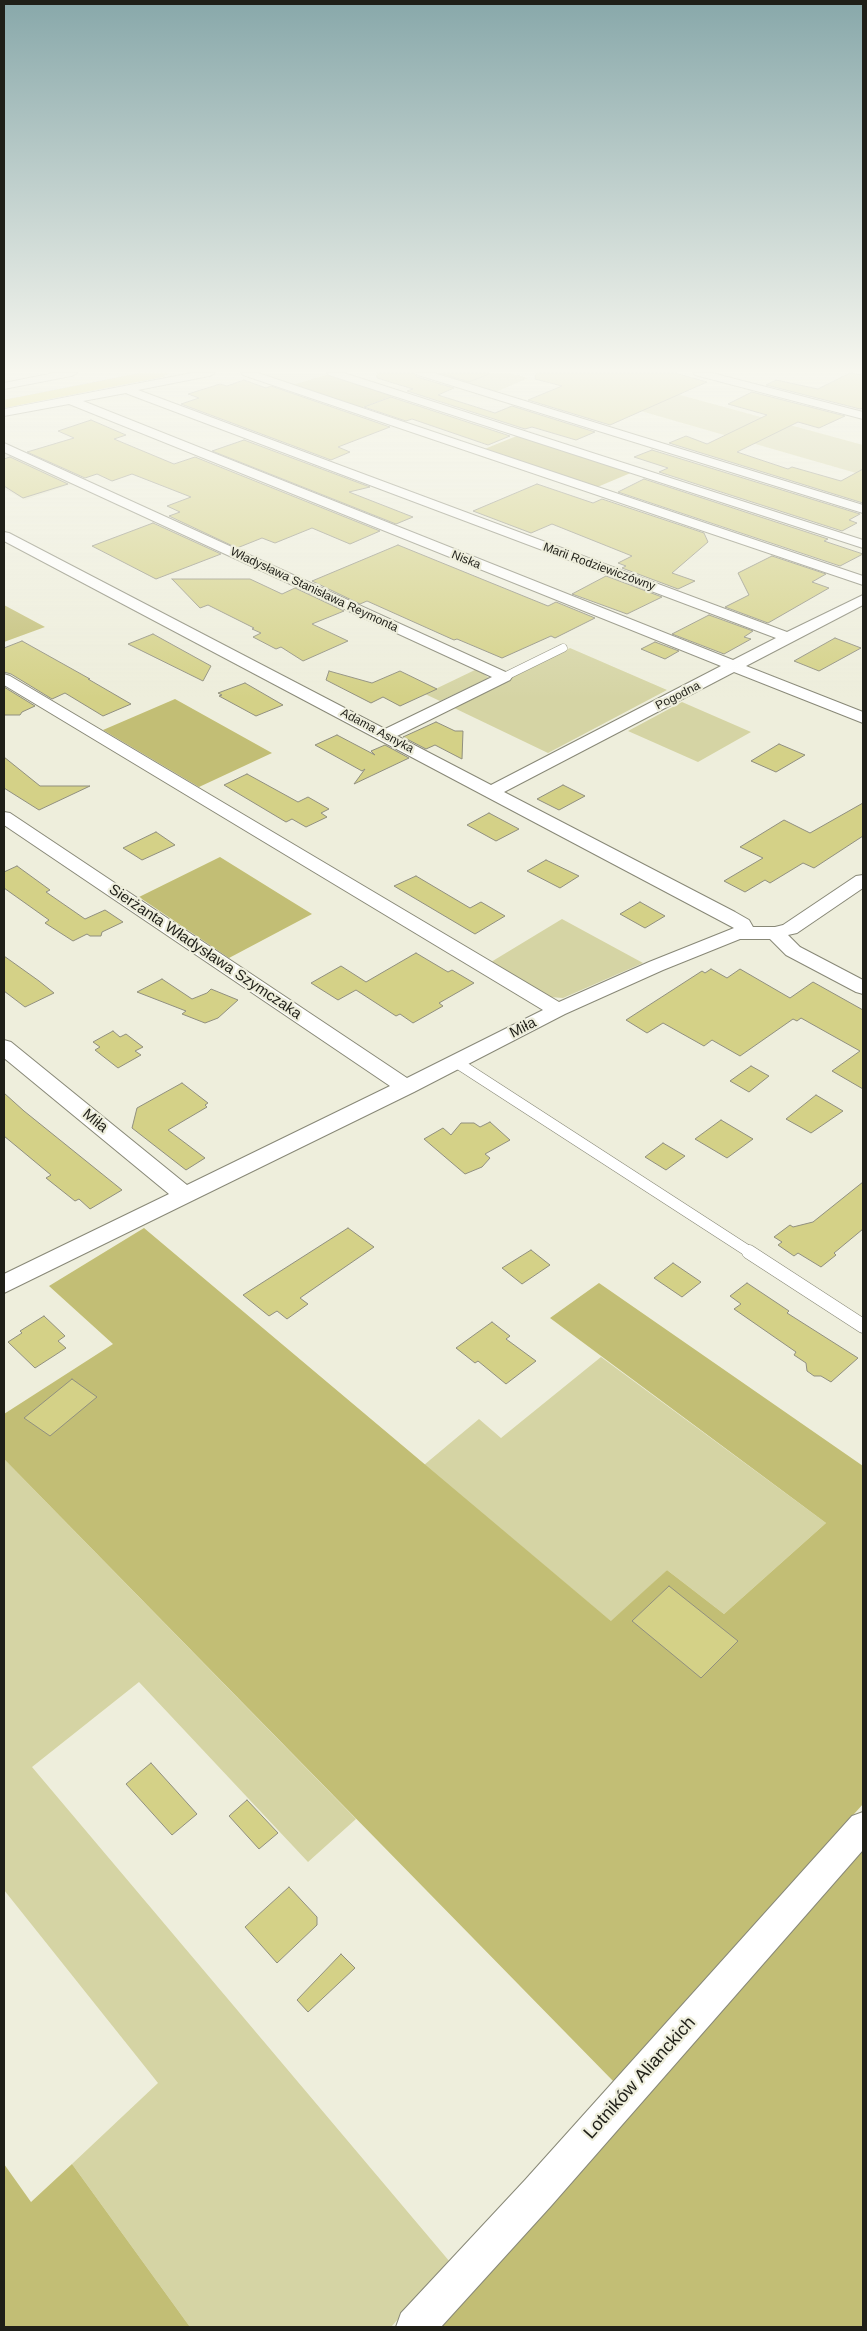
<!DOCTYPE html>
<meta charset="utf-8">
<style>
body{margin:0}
#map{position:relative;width:867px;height:2331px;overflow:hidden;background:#eeeedc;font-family:Helvetica,sans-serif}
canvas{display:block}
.frame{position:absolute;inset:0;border:5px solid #1f1f18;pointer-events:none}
</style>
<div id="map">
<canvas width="867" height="2331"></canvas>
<div class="frame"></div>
</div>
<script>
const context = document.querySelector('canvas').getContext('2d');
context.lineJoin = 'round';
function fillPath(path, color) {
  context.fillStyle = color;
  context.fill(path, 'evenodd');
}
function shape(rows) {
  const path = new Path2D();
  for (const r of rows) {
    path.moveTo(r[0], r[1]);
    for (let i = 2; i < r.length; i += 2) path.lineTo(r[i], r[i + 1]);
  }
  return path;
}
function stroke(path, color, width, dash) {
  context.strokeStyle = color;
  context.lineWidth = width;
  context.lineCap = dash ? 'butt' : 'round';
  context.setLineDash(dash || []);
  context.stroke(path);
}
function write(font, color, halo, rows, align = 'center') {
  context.font = font + ' Helvetica,sans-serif';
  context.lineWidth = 4.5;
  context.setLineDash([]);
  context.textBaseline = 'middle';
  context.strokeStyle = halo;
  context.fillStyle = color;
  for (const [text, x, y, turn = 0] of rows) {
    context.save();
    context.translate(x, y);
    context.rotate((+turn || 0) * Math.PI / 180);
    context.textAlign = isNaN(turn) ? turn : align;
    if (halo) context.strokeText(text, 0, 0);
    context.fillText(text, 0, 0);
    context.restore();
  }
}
const built = shape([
 [256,373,326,373,329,374,289,386],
 [4,450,75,483,25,500,4,489]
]);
const green = shape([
 [427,373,510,373,528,378,494,393],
 [600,373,863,445,863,475,613,403,595,375],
 [570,648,667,690,548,753,450,706],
 [477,669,489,678,440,701,425,694],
 [682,702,751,732,698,762,628,731],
 [562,919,643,963,563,998,550,997,491,962],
 [601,1357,826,1523,724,1614,667,1570,612,1622,424,1465,479,1419,501,1438],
 [4,1459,356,1819,308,1862,139,1682,32,1767,450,2262,391,2327,190,2327,72,2164,158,2083,4,1890]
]);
const forest = shape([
 [329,374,395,395,358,409,289,386],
 [519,435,633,472,595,488,482,450],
 [4,605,45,627,4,642],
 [175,699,272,753,199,787,103,730],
 [220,857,286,898,312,914,229,958,139,897],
 [144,1228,611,1621,667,1570,724,1614,826,1523,550,1318,599,1283,863,1466,863,1804,614,2082,4,1459,4,1414,113,1344,49,1286],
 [863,1845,863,2327,428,2327],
 [4,2164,31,2202,72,2164,190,2327,4,2327]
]);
const building = shape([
 [377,373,414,373,417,377,454,388,438,395,495,413,512,406,595,432,576,440,532,427,525,429,407,391,413,389,377,378,377,373],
 [440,373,489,373,489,374,469,382,440,373],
 [536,373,675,373,707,382,610,425,528,400,562,386,535,379,536,373],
 [850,373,863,375,863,408,860,409,766,385,776,380,818,389,850,373],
 [244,380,266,388,271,386,390,427,338,447,350,452,331,460,181,404,199,398,188,394,220,384,227,386,244,380],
 [752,392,845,416,819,428,798,422,737,452,788,469,792,467,841,481,863,469,863,503,669,443,686,436,707,444,767,415,728,404,752,392],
 [391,397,510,436,488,445,412,419,406,421,364,407,391,397],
 [91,420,126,435,114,439,174,464,195,457,380,531,350,544,312,528,275,543,262,538,237,548,169,516,180,512,167,506,191,497,132,474,112,481,97,474,85,478,27,452,74,438,58,431,91,420],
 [244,440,370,487,349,492,413,517,396,524,212,451,244,440],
 [652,450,860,514,849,520,857,523,842,531,659,472,668,468,634,457,652,450],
 [10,457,68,484,23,498,4,486,4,459,10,457],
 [644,479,828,539,824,541,863,554,840,566,618,492,644,479],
 [537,484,593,503,602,499,704,533,708,542,672,573,695,581,678,589,622,568,626,566,618,563,632,556,552,524,531,533,473,511,537,484],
 [153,523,221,554,156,579,92,546,153,523],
 [398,545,548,606,556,602,595,618,555,638,551,636,502,658,457,639,454,640,367,601,360,604,312,581,398,545],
 [772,556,826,574,812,582,829,588,768,623,725,607,749,595,738,573,772,556],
 [606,576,662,597,627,614,572,594,606,576],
 [172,579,250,579,282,594,295,588,344,611,312,624,348,641,303,661,281,647,276,649,253,637,261,633,252,629,254,628,208,605,200,608,172,579],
 [709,615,753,631,744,637,751,639,724,654,672,634,709,615],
 [153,634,211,666,203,681,128,644,153,634],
 [835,638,861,648,819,671,794,661,835,638],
 [22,641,90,679,88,679,131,704,103,716,65,693,52,699,11,674,4,672,4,648,22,641],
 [655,642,679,651,665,659,641,649,655,642],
 [329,671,372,683,400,671,437,689,400,706,383,697,371,703,326,680,329,671],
 [245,683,283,705,256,716,219,696,222,695,218,693,245,683],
 [4,687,35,706,22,712,20,715,4,715,4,687],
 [436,722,455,731,463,731,462,759,435,745,426,749,403,737,436,722],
 [337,735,375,755,371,751,385,745,409,758,354,784,365,769,362,771,315,745,337,735],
 [779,744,805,755,776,772,751,761,779,744],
 [4,757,40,786,90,786,39,810,4,788,4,757],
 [247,774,298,802,308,797,329,809,321,813,327,817,306,827,292,819,286,822,224,785,247,774],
 [563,785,585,796,559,810,537,799,563,785],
 [863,803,863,836,814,868,803,863,770,883,765,880,745,892,724,881,763,858,740,847,784,820,810,833,863,803],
 [489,813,519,829,496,841,467,825,489,813],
 [156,832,175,845,142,860,123,848,156,832],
 [546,860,579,876,560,888,527,871,546,860],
 [17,866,50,890,46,892,85,919,105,910,123,922,102,932,101,936,90,936,87,934,73,941,45,923,49,920,4,888,4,872,17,866],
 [416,876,470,908,481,902,505,916,475,934,394,886,416,876],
 [640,902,665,916,645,928,620,914,640,902],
 [416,953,448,972,452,970,474,983,439,1003,443,1006,413,1023,400,1014,396,1016,356,990,338,1000,311,983,341,966,366,982,416,953],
 [4,956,39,981,54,993,25,1007,4,991,4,956],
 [711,969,727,978,740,969,790,998,813,982,863,1010,863,1089,832,1071,860,1051,801,1018,797,1021,793,1019,740,1056,712,1040,704,1046,663,1023,647,1033,626,1020,702,971,705,973,711,969],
 [162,979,192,999,207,993,211,989,238,1000,218,1018,205,1023,182,1014,186,1011,137,992,162,979],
 [113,1031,120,1037,126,1034,143,1047,135,1051,141,1055,118,1068,95,1050,100,1047,93,1042,113,1031],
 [751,1066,769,1076,749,1092,730,1081,751,1066],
 [182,1083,208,1103,205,1105,207,1107,168,1130,205,1158,186,1170,132,1128,137,1108,182,1083],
 [4,1093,24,1111,122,1190,90,1209,79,1199,75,1201,46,1178,51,1175,4,1136,4,1093],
 [816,1095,843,1111,811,1133,786,1119,816,1095],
 [721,1120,753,1139,727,1158,695,1139,721,1120],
 [490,1122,510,1140,485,1154,490,1158,482,1167,465,1174,424,1139,443,1128,451,1135,461,1123,474,1123,480,1127,490,1122],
 [663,1143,685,1156,666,1170,645,1157,663,1143],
 [863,1182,863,1229,834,1253,836,1255,821,1267,798,1253,794,1256,778,1245,782,1242,774,1237,790,1225,793,1227,813,1222,863,1182],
 [348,1228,374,1247,300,1298,308,1304,287,1319,277,1311,269,1316,243,1295,348,1228],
 [531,1250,550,1265,522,1284,502,1268,531,1250],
 [673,1263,701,1282,682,1297,654,1278,673,1263],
 [747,1283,789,1311,787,1313,858,1358,831,1382,821,1376,814,1376,807,1371,806,1363,794,1355,796,1352,734,1309,741,1304,730,1296,747,1283],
 [44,1316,65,1336,58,1341,66,1348,35,1368,8,1342,22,1333,20,1331,44,1316],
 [492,1322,510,1336,506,1339,536,1361,506,1384,478,1361,475,1363,456,1348,492,1322],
 [72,1379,97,1397,50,1436,24,1418,72,1379],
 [669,1586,738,1641,701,1678,632,1621,669,1586],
 [151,1763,197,1814,172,1835,126,1784,151,1763],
 [247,1800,278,1833,259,1849,229,1816,247,1800],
 [289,1887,317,1917,317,1925,277,1963,245,1927,289,1887],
 [341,1954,355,1968,308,2012,297,2000,341,1954]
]);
const serviceFar2 = shape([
 [504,677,563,648]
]);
const serviceFar1 = shape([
 [456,1062,751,1253]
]);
const service = shape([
 [749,1252,863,1326]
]);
const minor = shape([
 [54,373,77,373,71,376,4,389,4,383,54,373],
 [192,373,215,373,209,376,138,390,787,632,863,595,863,605,746,666,863,712,863,723,734,672,504,792,735,912,749,920,753,927,775,927,783,925,856,876,863,875,863,888,797,933,788,935,800,947,863,980,863,994,856,992,786,955,770,939,740,939,663,970,565,1014,414,1092,4,1293,4,1274,169,1194,4,1058,4,1040,11,1042,187,1185,390,1086,4,825,4,812,10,813,407,1078,543,1010,4,685,4,674,10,676,559,1002,649,962,734,928,4,541,4,532,9,533,385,729,492,677,4,452,4,443,510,674,512,677,510,680,397,736,491,785,721,666,69,404,4,416,4,409,192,373],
 [126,393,128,394,776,638,733,660,83,401,126,393],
 [241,373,258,373,863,576,863,585,243,375,241,373],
 [327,373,344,373,863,540,863,548,329,375,327,373],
 [416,373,434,373,863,505,863,513,418,375,416,373],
 [693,373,712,373,863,412,863,419,695,375,693,373],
 [863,1812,863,1850,551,2206,441,2327,396,2327,401,2313,525,2180,852,1816,863,1812]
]);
const trunk = shape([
 [141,373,169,373,162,377,4,408,4,400,141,373]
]);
const farStreetnames = [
 ["Niska",466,560,22],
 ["Marii Rodziewiczówny",599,567,20],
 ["Władysława Stanisława Reymonta",314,590,25],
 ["Pogodna",678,696,-27],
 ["Adama Asnyka",377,731,28]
];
const streetNames = [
 ["Sierżanta Władysława Szymczaka",205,952,34],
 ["Miła",523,1028,-27],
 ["Miła",95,1121,39]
];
const nearStreetnames = [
 ["Lotników Alianckich",640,2078,-48]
];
fillPath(built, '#e5e5cb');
fillPath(green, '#d5d4a4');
fillPath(forest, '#c2be75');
fillPath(building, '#d4d187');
stroke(building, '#908f7f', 1);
stroke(serviceFar2, '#887', 9);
stroke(serviceFar1, '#887', 12);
stroke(service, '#887', 15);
stroke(minor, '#887', 2);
stroke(trunk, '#d2d2d1', 1);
stroke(serviceFar2, '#fff', 8);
stroke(serviceFar1, '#fff', 11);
stroke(service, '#fff', 14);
fillPath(minor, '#fff');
fillPath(trunk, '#e2da5a');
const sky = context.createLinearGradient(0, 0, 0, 699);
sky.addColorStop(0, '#88a8aa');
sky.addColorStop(0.53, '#f7f7ef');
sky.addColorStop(1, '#f7f7ef00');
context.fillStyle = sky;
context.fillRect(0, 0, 867, 699);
write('12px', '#1f1f18', '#eeeedc', farStreetnames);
write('15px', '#1f1f18', '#eeeedc', streetNames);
write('18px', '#1f1f18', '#eeeedc', nearStreetnames);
</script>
